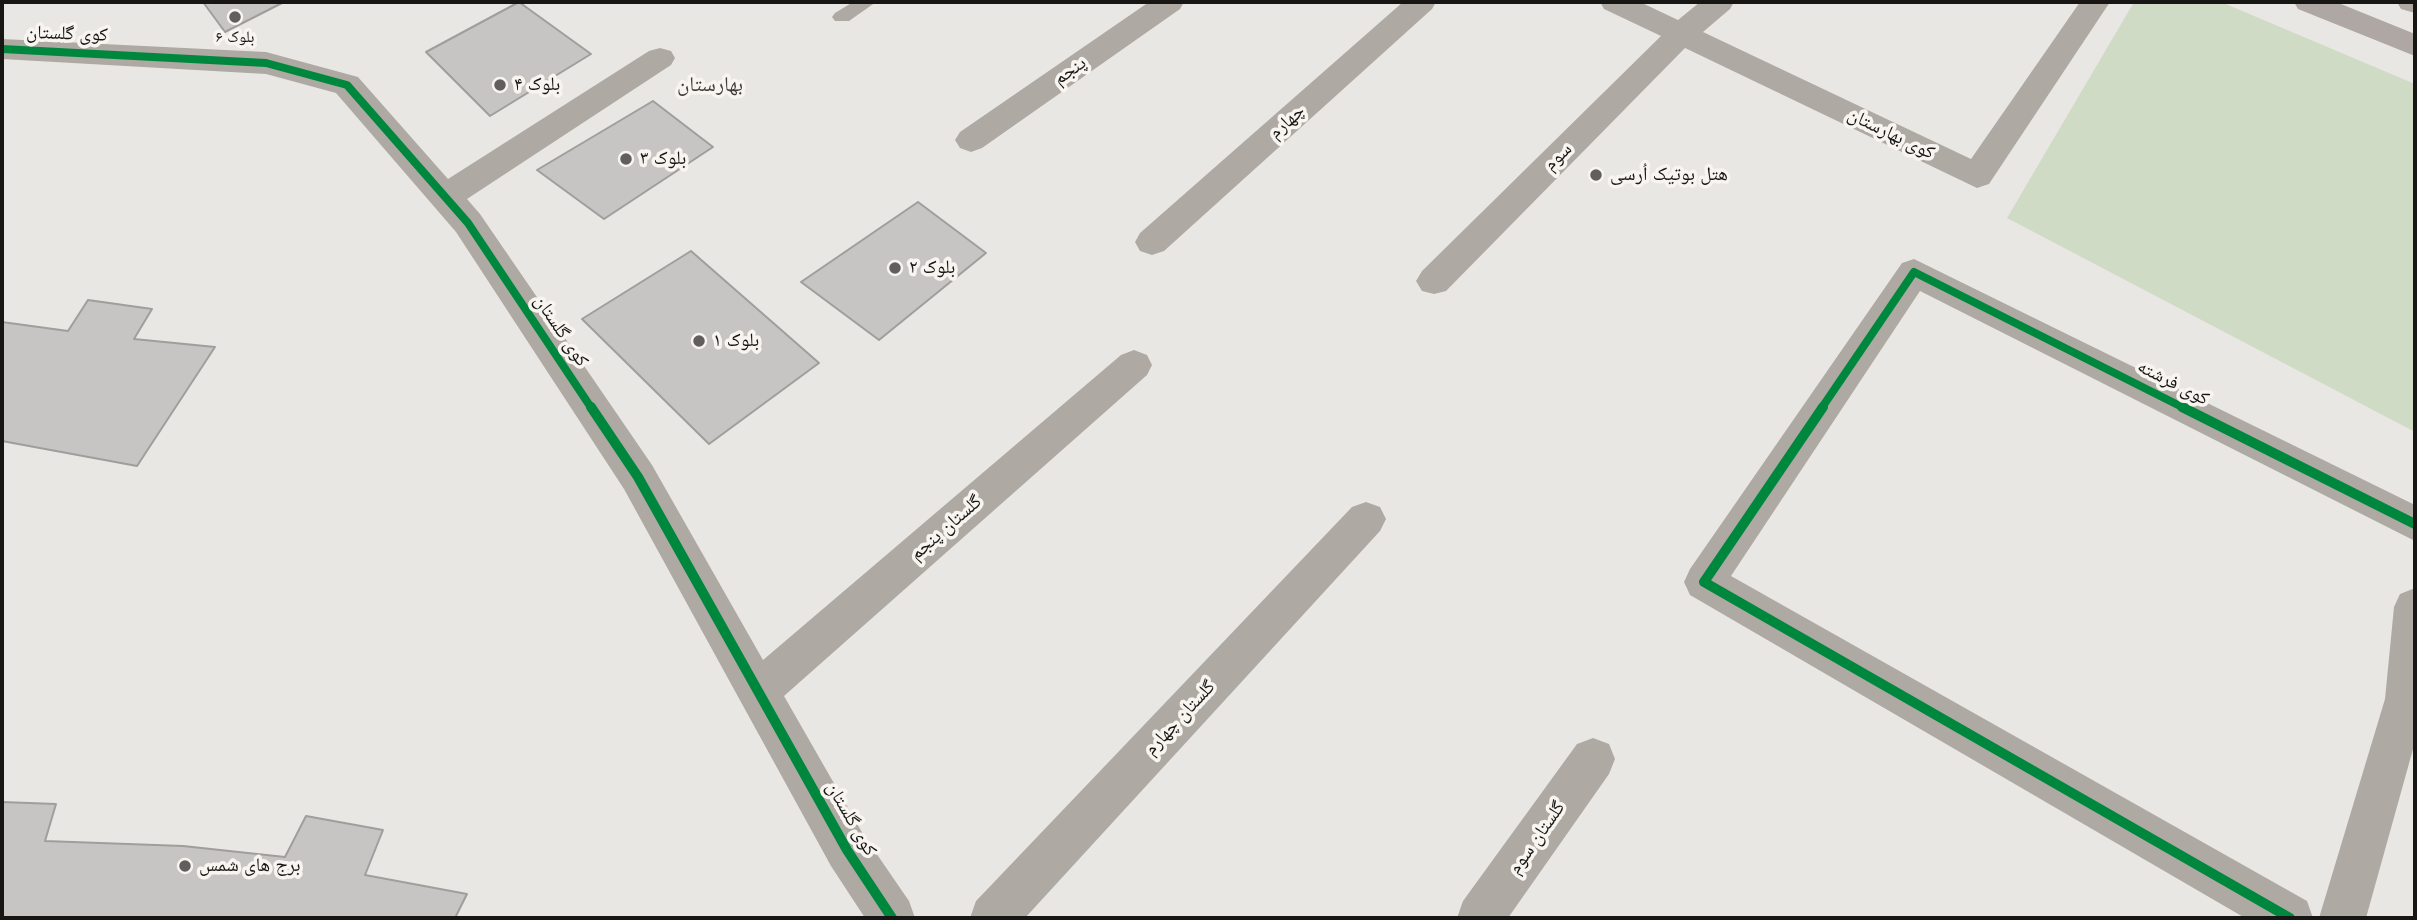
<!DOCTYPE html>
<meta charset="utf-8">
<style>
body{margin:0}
#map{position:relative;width:2417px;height:920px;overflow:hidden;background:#e9e7e4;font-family:Arial,sans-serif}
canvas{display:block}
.frame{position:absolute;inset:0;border:4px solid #171615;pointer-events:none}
</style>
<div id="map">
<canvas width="2417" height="920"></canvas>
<div class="frame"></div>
</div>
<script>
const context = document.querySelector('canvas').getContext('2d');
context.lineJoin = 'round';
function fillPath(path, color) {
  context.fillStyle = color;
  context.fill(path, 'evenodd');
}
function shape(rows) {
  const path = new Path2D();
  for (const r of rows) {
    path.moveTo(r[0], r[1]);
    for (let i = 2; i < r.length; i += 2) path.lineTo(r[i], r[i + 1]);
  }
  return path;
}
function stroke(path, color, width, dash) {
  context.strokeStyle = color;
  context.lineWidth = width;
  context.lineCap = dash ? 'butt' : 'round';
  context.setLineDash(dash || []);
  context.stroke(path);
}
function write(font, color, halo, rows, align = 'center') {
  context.font = font + ' Arial,"Noto Naskh Arabic",sans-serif';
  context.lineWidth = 7;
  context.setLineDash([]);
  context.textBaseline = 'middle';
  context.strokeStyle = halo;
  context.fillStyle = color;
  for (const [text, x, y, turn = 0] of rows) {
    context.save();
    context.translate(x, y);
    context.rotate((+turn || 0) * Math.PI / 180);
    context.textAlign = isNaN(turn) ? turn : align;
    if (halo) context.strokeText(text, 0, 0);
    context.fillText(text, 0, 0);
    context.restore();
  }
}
const green = shape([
 [2134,2,2221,2,2415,84,2415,432,2007,218]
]);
const building = shape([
 [203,2,284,2,225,32,203,2],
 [519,2,591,54,490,116,426,52,519,2],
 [653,101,713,147,604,219,537,170,653,101],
 [918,202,986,253,879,340,801,282,918,202],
 [691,251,819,363,709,444,582,319,691,251],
 [88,300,152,309,134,339,215,347,137,466,2,441,2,322,68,331,88,300],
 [2,802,56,804,45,841,183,846,285,857,306,816,383,830,365,875,467,894,455,918,2,918,2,802]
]);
const lane = shape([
 [853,2,876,2,849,21,835,21,832,17,835,13,853,2]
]);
const street = shape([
 [1149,2,1184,2,1180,9,982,148,971,152,960,148,955,140,960,132,1149,2],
 [1403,2,1436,2,1432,9,1164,251,1152,255,1140,251,1135,242,1140,233,1403,2],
 [1600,2,1640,2,1678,20,1700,2,1734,2,1730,9,1703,32,1971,159,2080,2,2110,2,1989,184,1977,188,1685,48,1446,291,1434,294,1422,291,1416,281,1422,271,1661,36,1604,9,1600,2],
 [2,39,266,52,358,77,448,179,649,51,660,48,671,51,675,58,671,65,467,199,480,214,652,465,763,660,1121,355,1134,350,1147,355,1152,365,1147,375,784,696,863,834,909,901,915,918,865,918,831,866,624,489,456,232,336,93,266,74,2,59,2,39],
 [1914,259,2415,505,2415,541,1920,291,1731,576,2307,901,2313,918,2245,918,1690,595,1684,582,1690,569,1902,263,1914,259],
 [1366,502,1380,507,1386,519,1380,531,1025,918,970,918,976,901,1352,507,1366,502],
 [2415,588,2415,742,2366,918,2319,918,2385,699,2394,607,2400,594,2415,588],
 [1593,738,1609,744,1615,759,1609,774,1508,918,1457,918,1463,901,1577,744,1593,738]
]);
const secondary = shape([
 [2294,2,2336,2,2415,34,2415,56,2298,9,2294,2],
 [2397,2,2415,2,2415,13,2401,9,2397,2]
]);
const cyclewayFar1 = shape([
 [2,49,266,63,347,85,468,223,592,409],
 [1821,409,1914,272,2186,409]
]);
const cycleway = shape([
 [591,407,638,477,847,850,892,918],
 [1823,407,1704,582,2290,918],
 [2182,407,2415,524]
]);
const markers = [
 [235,17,7,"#605f5d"],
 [500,85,7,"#605f5d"],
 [626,159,7,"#605f5d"],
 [1596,175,7,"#605f5d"],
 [895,268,7,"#605f5d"],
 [699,341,7,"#605f5d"],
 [185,866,7,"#605f5d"]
];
const farPoinames = [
 ["بلوک ۶",235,38]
];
const streetNames = [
 ["کوی گلستان",67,34,2],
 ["پنجم",1070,71,-35],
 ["چهارم",1287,122,-42],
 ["کوی بهارستان",1891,134,26],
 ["سوم",1558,157,-45],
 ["کوی گلستان",561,331,56],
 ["کوی فرشته",2173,383,27],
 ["گلستان پنجم",946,528,-41],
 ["گلستان چهارم",1180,718,-47],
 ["کوی گلستان",851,819,60],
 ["گلستان سوم",1537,838,-55]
];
const poiNames = [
 ["بلوک ۴",514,85],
 ["بلوک ۳",640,159],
 ["هتل بوتیک اُرسی",1610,175],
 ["بلوک ۲",909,268],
 ["بلوک ۱",713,341],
 ["برج های شمس",199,866]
];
const neighbourhoodNames = [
 ["بهارستان",710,85]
];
fillPath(green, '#d0dbc5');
fillPath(building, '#c7c5c4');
stroke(building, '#a09e9c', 2);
fillPath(lane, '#afa9a3');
fillPath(street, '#afa9a3');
fillPath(secondary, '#aea7a3');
stroke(cyclewayFar1, '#00873e', 8);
stroke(cycleway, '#00873e', 10);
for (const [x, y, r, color] of markers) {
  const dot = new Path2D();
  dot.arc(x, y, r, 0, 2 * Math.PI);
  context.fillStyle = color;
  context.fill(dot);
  stroke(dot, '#f8f4f0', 2.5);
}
write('16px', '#171615', '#f8f4f0', farPoinames);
write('19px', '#171615', '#f8f4f0', streetNames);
write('19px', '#171615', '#f8f4f0', poiNames, 'left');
write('21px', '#3f3d3a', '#f8f4f0', neighbourhoodNames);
</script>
